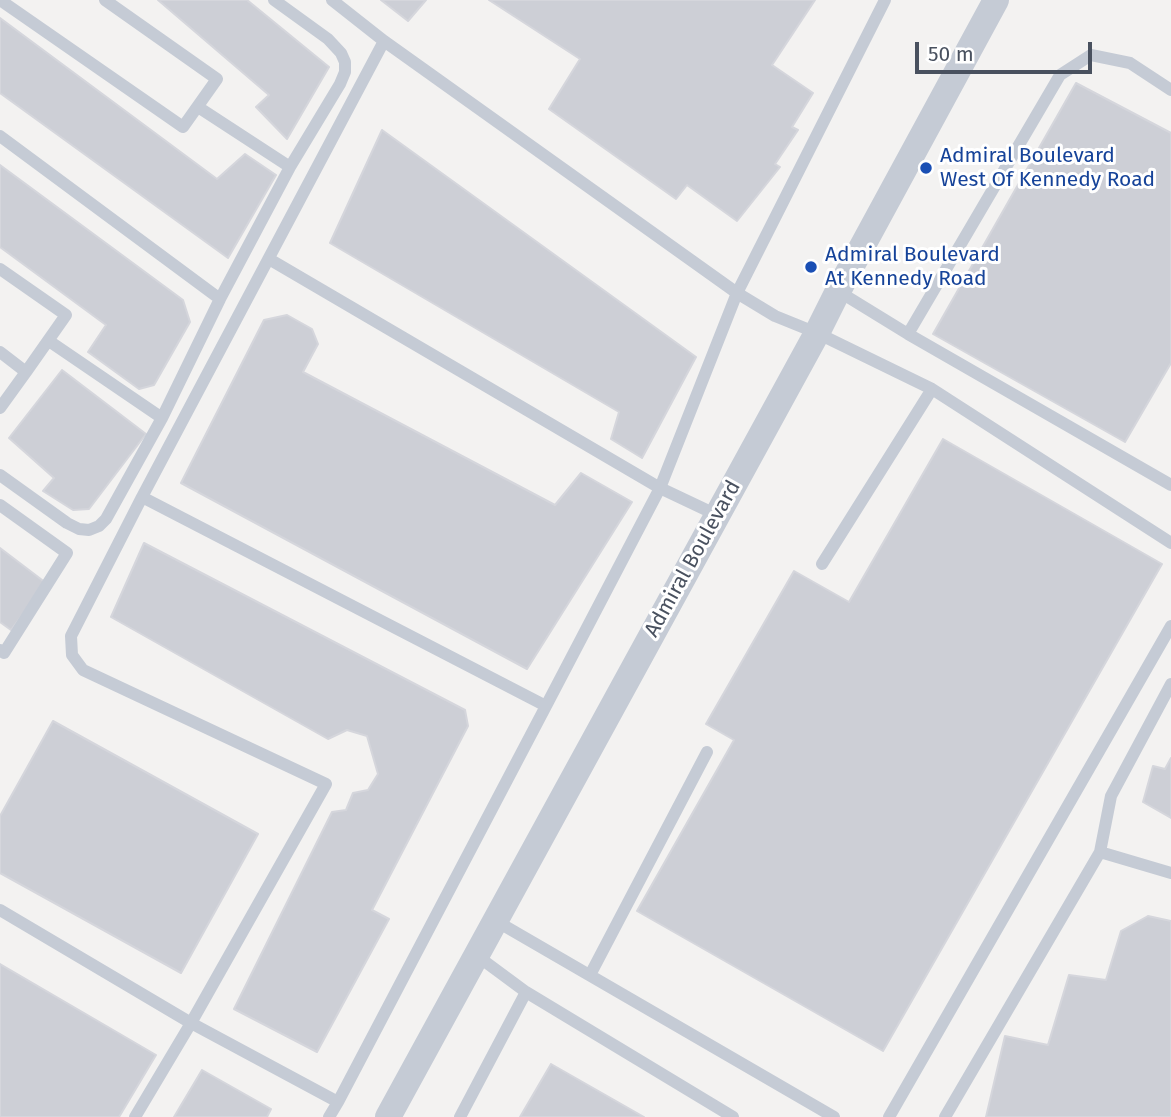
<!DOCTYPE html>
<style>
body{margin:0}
#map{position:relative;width:1171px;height:1117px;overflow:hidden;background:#f3f2f1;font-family:"Fira Sans",sans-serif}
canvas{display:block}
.scale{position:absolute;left:915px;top:42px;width:177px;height:32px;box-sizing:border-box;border:4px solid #49515f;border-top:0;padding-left:9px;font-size:21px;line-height:24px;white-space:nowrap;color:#49515f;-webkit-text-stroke:5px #fff;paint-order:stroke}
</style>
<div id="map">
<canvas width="1171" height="1117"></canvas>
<div class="scale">50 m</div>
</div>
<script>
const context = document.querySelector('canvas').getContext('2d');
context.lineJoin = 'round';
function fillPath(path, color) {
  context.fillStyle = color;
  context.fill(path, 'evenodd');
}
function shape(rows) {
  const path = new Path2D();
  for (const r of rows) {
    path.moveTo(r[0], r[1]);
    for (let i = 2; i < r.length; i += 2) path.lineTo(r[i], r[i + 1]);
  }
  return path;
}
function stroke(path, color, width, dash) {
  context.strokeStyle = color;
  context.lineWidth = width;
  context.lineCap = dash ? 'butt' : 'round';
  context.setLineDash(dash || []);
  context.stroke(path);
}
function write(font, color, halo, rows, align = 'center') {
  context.font = font + ' "Fira Sans",sans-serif';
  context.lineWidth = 6;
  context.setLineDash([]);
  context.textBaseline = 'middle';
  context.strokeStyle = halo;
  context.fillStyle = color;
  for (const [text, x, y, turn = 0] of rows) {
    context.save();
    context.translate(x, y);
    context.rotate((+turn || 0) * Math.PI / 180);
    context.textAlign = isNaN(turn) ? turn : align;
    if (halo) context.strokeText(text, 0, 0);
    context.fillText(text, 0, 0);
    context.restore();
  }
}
const building = shape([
 [158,0,247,0,329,67,287,139,256,107,269,95,158,0],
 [381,0,426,0,408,21,381,0],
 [489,0,815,0,772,65,813,93,792,127,798,130,775,164,780,167,737,221,687,185,676,199,549,109,580,59,489,0],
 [0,18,217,179,245,154,276,175,228,258,0,93,0,18],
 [1076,83,1171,133,1171,363,1125,442,933,334,1076,83],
 [382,130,696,357,642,458,611,439,619,412,330,243,382,130],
 [0,165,183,300,190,322,154,385,139,389,88,352,106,325,0,247,0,165],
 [287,315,312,329,318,344,303,372,555,505,581,473,632,502,527,669,181,483,264,320,287,315],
 [62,370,146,434,89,509,73,510,43,491,54,478,9,438,62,370],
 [943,439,1162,564,883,1051,637,911,734,740,706,724,794,571,849,602,943,439],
 [144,543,465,710,468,726,372,910,389,919,317,1052,234,1009,332,812,346,810,353,793,368,790,378,774,367,736,347,730,328,739,111,617,144,543],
 [0,548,46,583,11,630,0,622,0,548],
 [53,721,258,834,181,973,0,873,0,816,53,721],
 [1171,758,1171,818,1143,802,1153,766,1165,769,1171,758],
 [1148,916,1171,921,1171,1117,986,1117,1005,1036,1048,1045,1069,975,1106,980,1121,931,1148,916],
 [0,964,156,1055,119,1117,0,1117,0,964],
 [551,1064,644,1117,520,1117,551,1064],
 [202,1070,271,1109,267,1117,174,1117,202,1070]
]);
const lane = shape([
 [0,0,183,127,217,79,105,0],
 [332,0,384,41,737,293,775,316,817,333,932,389,1171,543],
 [384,41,142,497,546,706,660,488,737,293,885,0],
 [198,107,290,167],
 [0,136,220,299],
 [269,259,660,488,717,515],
 [0,269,66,315,26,372,0,352],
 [838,291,908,334,1060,75,1091,55,1130,63,1171,90],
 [908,334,1171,485],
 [49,341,162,418],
 [0,408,26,372],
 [0,475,67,523,79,529,89,530,99,526,106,519,162,418,220,299,290,167,340,84,345,72,345,62,341,53,328,39,274,0],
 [0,505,67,553,4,653,0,650],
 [822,564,932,389],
 [1100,852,1111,796,1171,684],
 [0,910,191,1023,326,784,83,670,72,655,71,636,142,497],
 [496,921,834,1117],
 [590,975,707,752],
 [526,992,733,1117],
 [135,1117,191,1023,338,1102,546,706],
 [329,1117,338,1102],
 [460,1117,526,992,476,955],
 [889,1117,1171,626],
 [945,1117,1100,852,1171,873]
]);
const street = shape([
 [388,1117,817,333,838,291,996,0]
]);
const markers = [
 [926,168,7,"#1a4fb4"],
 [811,267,7,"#1a4fb4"]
];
const transitNames = [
 ["Admiral Boulevard",940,156],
 ["West Of Kennedy Road",940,180],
 ["Admiral Boulevard",825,255],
 ["At Kennedy Road",825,279]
];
const streetNames = [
 ["Admiral Boulevard",693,559,-61]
];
fillPath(building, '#cdcfd6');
stroke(building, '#d5d6dc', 2);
stroke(lane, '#c5cbd5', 12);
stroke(street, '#c5cbd5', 26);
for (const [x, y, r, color] of markers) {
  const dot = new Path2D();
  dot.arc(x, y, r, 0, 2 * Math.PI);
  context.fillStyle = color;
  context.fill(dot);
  stroke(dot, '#fff', 2.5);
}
write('21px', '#164399', '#fff', transitNames, 'left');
write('21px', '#49515f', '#fff', streetNames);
</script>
